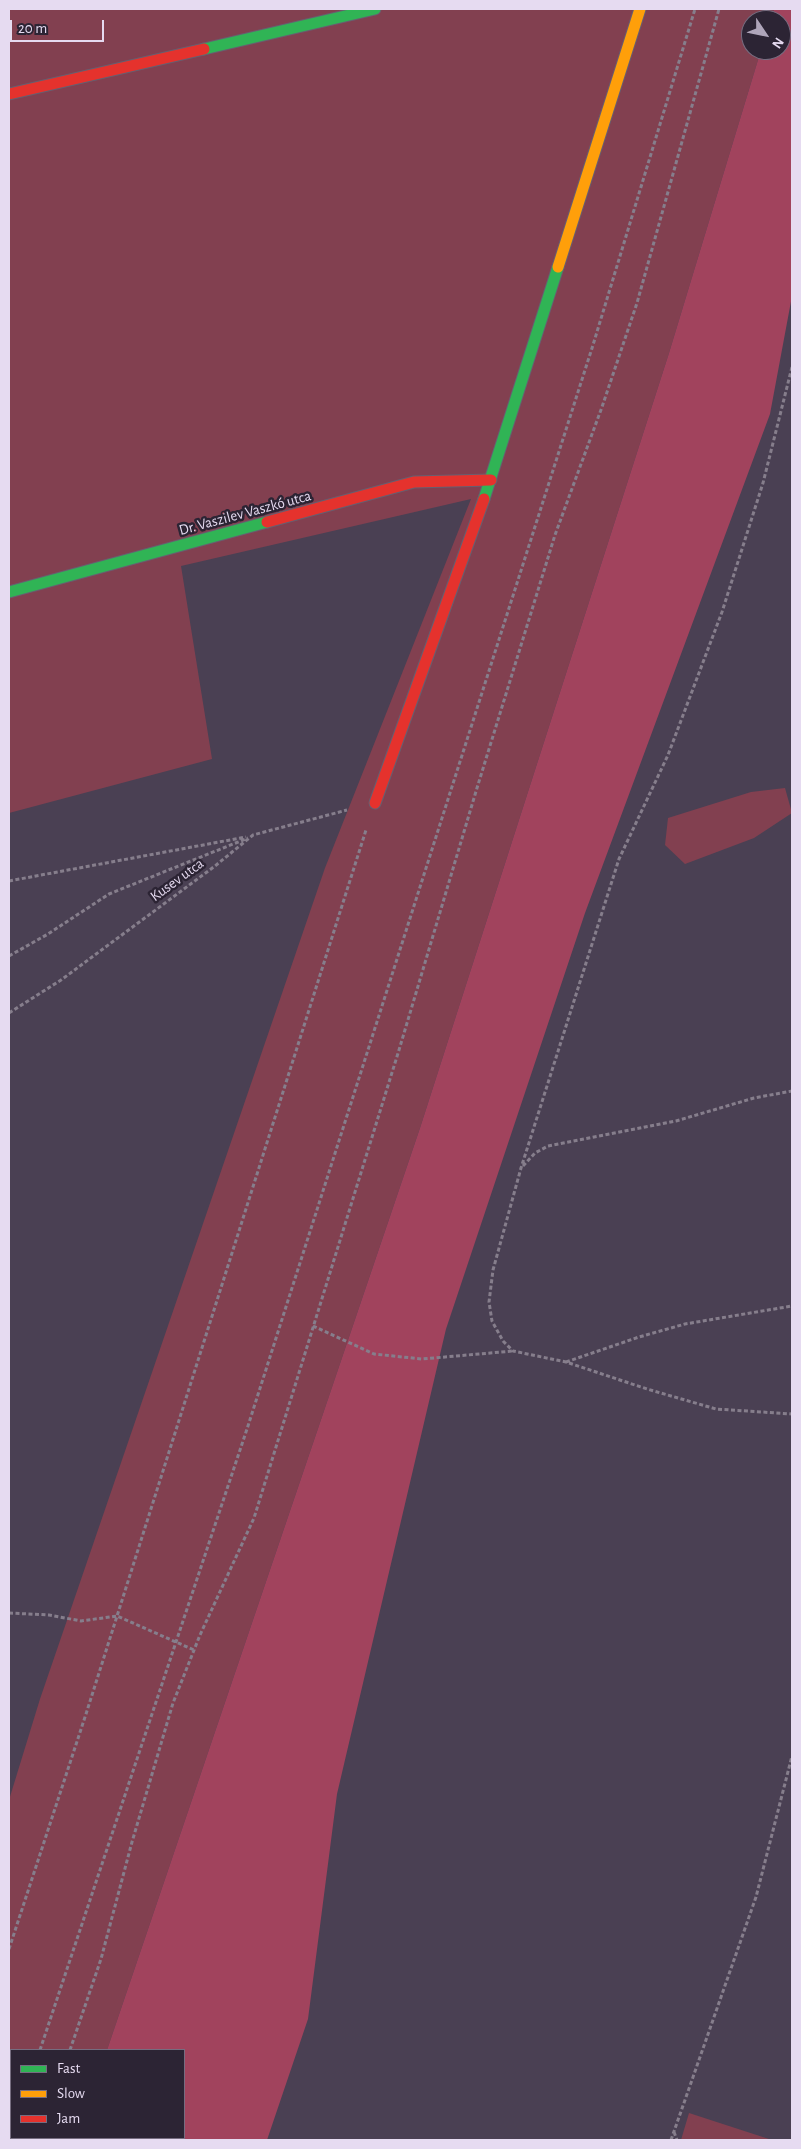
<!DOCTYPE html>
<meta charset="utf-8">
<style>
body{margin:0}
#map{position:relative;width:801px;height:2149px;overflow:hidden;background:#4a4053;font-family:"Alegreya Sans",sans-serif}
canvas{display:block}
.frame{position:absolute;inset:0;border:10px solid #e6dbf1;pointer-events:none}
.legend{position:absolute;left:10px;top:2049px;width:175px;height:90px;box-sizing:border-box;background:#2c2434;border:1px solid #766d80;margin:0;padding:6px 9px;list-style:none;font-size:15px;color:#e6dbf1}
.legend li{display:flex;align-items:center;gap:10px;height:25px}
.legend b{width:25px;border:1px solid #766d80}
.north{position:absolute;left:741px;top:10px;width:50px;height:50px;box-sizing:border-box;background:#2c2434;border:1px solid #766d80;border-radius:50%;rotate:124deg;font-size:14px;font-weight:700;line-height:20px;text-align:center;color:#e6dbf1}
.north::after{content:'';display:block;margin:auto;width:18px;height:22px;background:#afa5ba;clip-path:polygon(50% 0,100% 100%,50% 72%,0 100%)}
.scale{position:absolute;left:10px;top:20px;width:94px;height:22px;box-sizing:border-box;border:2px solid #e6dbf1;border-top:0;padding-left:6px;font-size:15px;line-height:18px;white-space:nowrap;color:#e6dbf1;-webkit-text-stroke:4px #2c2434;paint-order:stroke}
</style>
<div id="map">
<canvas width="801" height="2149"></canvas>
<div class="frame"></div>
<ul class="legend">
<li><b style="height:6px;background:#30b455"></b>Fast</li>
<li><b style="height:6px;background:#ff9f0a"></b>Slow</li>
<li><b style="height:6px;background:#e5322d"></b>Jam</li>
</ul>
<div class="north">N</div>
<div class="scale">20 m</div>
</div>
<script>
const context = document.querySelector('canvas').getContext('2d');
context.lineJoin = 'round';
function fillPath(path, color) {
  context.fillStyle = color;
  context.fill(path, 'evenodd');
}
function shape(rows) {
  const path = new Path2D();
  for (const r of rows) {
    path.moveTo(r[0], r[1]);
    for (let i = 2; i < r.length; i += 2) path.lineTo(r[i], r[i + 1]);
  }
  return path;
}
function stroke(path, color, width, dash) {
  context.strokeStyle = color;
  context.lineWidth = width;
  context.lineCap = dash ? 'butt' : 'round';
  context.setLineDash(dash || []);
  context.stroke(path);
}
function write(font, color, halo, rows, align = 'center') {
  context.font = font + ' "Alegreya Sans",sans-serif';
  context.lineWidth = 5;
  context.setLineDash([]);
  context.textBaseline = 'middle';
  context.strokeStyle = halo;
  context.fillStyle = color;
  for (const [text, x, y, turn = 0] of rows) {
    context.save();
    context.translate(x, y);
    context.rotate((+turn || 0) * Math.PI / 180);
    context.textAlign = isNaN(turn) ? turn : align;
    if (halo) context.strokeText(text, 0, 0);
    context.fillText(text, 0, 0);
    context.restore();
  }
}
const green = shape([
 [9,9,774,9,770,20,751,20,751,50,761,50,669,353,420,1128,107,2050,11,2050,11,2138,82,2138,81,2140,9,2140,9,1800,40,1699,325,868,471,499,181,566,212,759,9,813],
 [785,788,792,813,754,838,685,864,665,845,668,818,751,792],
 [689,2113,772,2140,681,2140]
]);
const forest = shape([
 [774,9,792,9,792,296,770,414,585,913,446,1329,337,1794,308,2019,267,2140,81,2140,82,2138,184,2138,184,2050,107,2050,420,1128,669,353,761,50,781,50,781,20,770,20]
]);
const path = shape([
 [792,367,763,483,722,612,668,755,619,859,521,1168,493,1270,489,1302,492,1321,503,1341,513,1351,566,1362,647,1389,716,1409,792,1414],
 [9,881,246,837],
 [9,956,48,934,109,894,248,838],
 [9,1013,61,980,215,866,253,835,347,810],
 [523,1166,535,1153,548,1146,676,1121,754,1098,792,1091],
 [313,1326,374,1354,422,1359,513,1351],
 [566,1362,639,1337,685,1324,792,1306],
 [9,1613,49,1615,81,1621,117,1616,194,1650],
 [9,1949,86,1714,366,830],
 [40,2050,247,1429,593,345,695,9],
 [70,2050,101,1959,132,1842,173,1703,200,1635,254,1518,399,1050,477,788,555,535,602,407,637,303,719,9],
 [674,2132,677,2140],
 [10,2140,11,2136],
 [42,2140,43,2138],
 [671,2140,756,1897,792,1756]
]);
const fast = shape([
 [204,49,375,9],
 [484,499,558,267],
 [9,592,267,522]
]);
const slow = shape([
 [558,267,640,9]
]);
const jam = shape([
 [9,94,204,49],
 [267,522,414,482,491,480],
 [375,803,484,499]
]);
const streetNames = [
 ["Dr. Vaszilev Vaszkó utca",245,513,-15],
 ["Kusev utca",177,880,-36]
];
fillPath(green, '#824050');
fillPath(forest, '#a1435d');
stroke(fast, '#675f70', 13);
stroke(slow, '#675f70', 13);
stroke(jam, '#675f70', 13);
stroke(path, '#867e8c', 3, [4, 2.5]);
stroke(fast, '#30b455', 11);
stroke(slow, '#ff9f0a', 11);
stroke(jam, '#e5322d', 11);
write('15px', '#e6dbf1', '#2c2434', streetNames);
</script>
